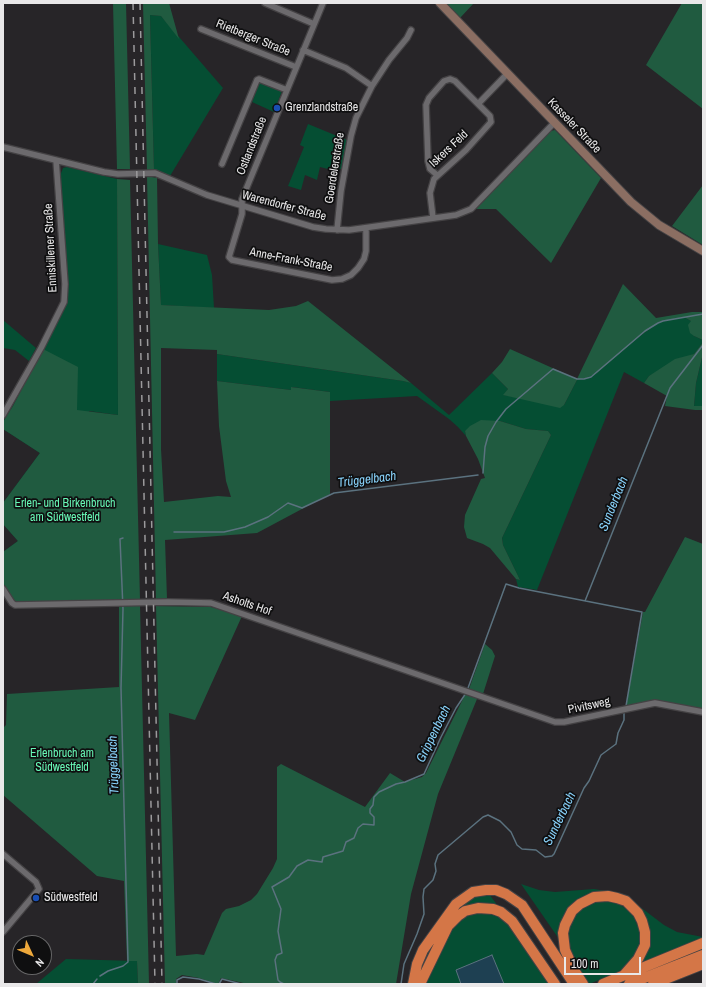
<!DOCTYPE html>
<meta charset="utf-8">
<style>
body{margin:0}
#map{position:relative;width:706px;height:987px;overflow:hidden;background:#272528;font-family:"Archivo Narrow",sans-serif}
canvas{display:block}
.frame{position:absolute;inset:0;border:4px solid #e9e8e9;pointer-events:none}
.north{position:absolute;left:12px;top:935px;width:40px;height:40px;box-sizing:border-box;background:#0f0f10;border:1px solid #666667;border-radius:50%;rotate:134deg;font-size:11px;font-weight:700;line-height:16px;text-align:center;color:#e9e8e9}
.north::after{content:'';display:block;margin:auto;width:14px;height:18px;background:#eda83b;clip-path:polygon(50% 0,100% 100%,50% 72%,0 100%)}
.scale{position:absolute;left:564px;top:957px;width:77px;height:18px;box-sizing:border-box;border:2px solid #e9e8e9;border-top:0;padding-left:5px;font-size:12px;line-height:14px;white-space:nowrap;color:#e9e8e9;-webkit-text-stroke:3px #0f0f10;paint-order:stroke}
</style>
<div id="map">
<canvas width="706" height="987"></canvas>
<div class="frame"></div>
<div class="north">N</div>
<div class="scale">100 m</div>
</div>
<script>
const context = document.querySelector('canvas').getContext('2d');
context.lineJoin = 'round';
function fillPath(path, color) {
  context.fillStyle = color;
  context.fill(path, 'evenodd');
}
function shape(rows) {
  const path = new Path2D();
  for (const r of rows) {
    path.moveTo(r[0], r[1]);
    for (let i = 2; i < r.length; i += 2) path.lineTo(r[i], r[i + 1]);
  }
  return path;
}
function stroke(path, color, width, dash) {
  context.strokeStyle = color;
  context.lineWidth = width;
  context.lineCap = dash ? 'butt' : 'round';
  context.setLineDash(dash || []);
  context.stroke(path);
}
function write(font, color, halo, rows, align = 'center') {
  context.font = font + ' "Archivo Narrow",sans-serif';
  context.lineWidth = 3.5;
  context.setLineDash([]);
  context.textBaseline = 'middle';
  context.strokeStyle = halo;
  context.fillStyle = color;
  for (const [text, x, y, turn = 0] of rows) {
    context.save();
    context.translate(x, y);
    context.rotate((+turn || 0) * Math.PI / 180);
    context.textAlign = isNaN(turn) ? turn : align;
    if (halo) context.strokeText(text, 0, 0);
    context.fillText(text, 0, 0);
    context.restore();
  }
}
const green = shape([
 [150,15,161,16,223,88,170,176,154,170],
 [262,82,282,91,274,112,252,102,259,84],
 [308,124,347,140,342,169,328,169,320,167,317,180,305,175,301,190,288,186,304,147,300,145],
 [67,167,117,179,118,415,89,411,121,597,3,552,18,541,3,524,3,503,40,453,3,429,3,422,13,406,64,310,68,296,60,176,63,168],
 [158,244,207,255,212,275,214,308,161,305],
 [684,317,691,321,694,336,703,340,703,342,694,354,649,376,644,383,624,372,537,590,518,587,516,579,520,580,503,545,502,538,551,435,548,431,526,429,500,421,465,431,466,436,458,427,449,419,417,396,330,401,330,392,292,387,291,390,217,381,217,354,403,381,411,383,449,415,492,373,508,389,504,395,564,405,577,380,586,378,640,336,659,322],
 [3,320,36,348,29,361,15,350,3,348],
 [703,353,703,406,694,406,696,383],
 [521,884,539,890,555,892,594,889,617,893,631,900,664,925,677,932,703,937,703,940,639,965,647,946,633,904,586,897,559,939],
 [489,894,498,906,465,908,418,979,421,965,427,952,458,907,473,896],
 [601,900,616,902,628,910,634,917,640,932,640,944,638,952,625,967,616,973,589,984,573,957,570,947,568,933,572,920,582,908,590,903],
 [483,912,498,916,509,923,550,984,425,984,451,929,467,915],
 [66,959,137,961,138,984,36,984]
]);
const forest = shape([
 [113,3,126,3,130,169,117,169],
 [143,3,169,3,179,39,161,16,150,15,154,170,147,170],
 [446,3,474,3,460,18],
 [682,3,703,3,703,109,646,65],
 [555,130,601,178,551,263,496,209,476,209,550,131],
 [147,176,157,178,158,244,161,305,269,310,296,306,308,301,411,383,403,381,217,354,217,350,161,348,161,449,164,502,218,496,231,497,226,481,219,426,217,381,291,390,291,387,330,392,330,494,257,533,165,540,167,599,156,599],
 [117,179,130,180,140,600,15,602,3,583,3,552,18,541,3,524,3,503,40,453,3,429,3,422,13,406,43,349,78,367,77,410,118,415],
 [703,185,703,245,672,226],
 [623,284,656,318,692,312,703,312,703,340,694,336,690,333,688,325,691,321,684,317,659,322,640,336,597,373,586,378,577,380,564,405,560,408,503,395,508,389,492,373,502,362,510,349,577,379],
 [703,342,703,353,696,383,694,406,703,406,703,410,695,410,665,406,667,396,644,383,649,376,675,359,694,354],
 [481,420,500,421,526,429,548,431,551,435,502,538,503,545,520,580,516,579,490,548,483,544,467,538,464,527,465,515,481,479,485,478,478,459,466,436,465,431,470,426],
 [685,537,703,544,703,710,656,701,626,707,643,612,645,612],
 [119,605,140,605,149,984,138,984,137,961,127,961,124,881,97,876,3,795,3,728,6,725,7,694,119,687],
 [156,606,211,607,242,616,195,720,169,713,176,956,197,954,204,955,222,913,226,909,239,906,251,900,257,894,273,868,277,859,277,767,281,764,365,807,390,773,405,782,422,777,426,773,466,693,475,697,477,699,438,794,411,894,396,984,248,984,221,978,218,984,199,978,182,975,176,979,176,984,165,984],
 [485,644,492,650,495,656,483,694,469,689]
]);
const water = shape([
 [492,955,504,984,461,984,456,970,492,955]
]);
const stream = shape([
 [483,473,485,447,488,436,496,422,506,409,553,369,577,379,584,379,591,377,645,331,658,323,663,321,703,314],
 [174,532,224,532,245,527,268,517,288,503,302,508,334,493,478,475],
 [585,601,670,388,703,345],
 [468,688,506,584,519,588,642,612,626,706],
 [100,976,108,971,123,966,128,962,121,688,123,609,120,539,123,538],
 [93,984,97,979],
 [177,984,177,980,183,977,199,979,216,984],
 [219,984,222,979,241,984],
 [284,984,280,982,278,980,275,960,277,955,282,953,278,931,281,909,272,887,289,877,297,866,308,860,322,862,323,857,343,851,346,842,354,838,358,828,363,824,374,825,374,817,370,813,370,809,373,805,374,797,379,792,396,784,405,782,424,774,441,737,456,708,466,693],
 [401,984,404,964,417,934,424,914,423,897,424,889,433,880,436,871,435,864,438,855,483,817,488,815,500,821,511,832,517,845,522,849,536,850,545,857,552,856,554,854,584,788,589,781,601,755,616,744,618,733,624,720,624,713]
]);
const street = shape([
 [265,3,314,24],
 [323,3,242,199,242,214,229,257,232,260,332,280,342,279,351,275,358,268,364,259,366,251,366,228],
 [201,29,296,67],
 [303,50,346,68,372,86],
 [3,147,104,172,118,174,155,173,207,195,313,227,326,229,349,230,456,215,471,209,554,123],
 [222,164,257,80,259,79,287,90],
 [437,175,430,169,428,161,426,105,429,98,444,81,450,79,455,81,478,104,507,74],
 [433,218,430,193,434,179,466,150,491,122,490,116,478,104],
 [337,230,341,191,351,136,356,118,372,86,389,60,407,38,411,30],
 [3,415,41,348,64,302,65,284,56,160],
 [3,589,12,603,15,605,168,602,211,603,555,722,564,722,655,703,703,712],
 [3,854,36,882,39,889,3,932]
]);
const secondary = shape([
 [440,3,631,202,659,225,703,251]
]);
const highway = shape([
 [413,984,417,964,423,950,456,904,473,892,486,890,496,890,506,894,522,905,574,984],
 [420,984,448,926,458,916,465,911,478,908,493,909,501,912,512,921,555,984],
 [583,984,574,970,565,950,563,933,565,925,572,911,580,904,594,897,608,896,617,898,626,901,638,913,642,921,645,932,645,945,638,959,624,975],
 [603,984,703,943],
 [629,984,703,955],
 [653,984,703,964]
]);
const rail = shape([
 [133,3,155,984],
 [140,3,162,984]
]);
const markers = [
 [277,108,4,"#1a4fb4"],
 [36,898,4,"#1a4fb4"]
];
const streetNames = [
 ["Rietberger Straße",253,38,22],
 ["Kasseler Straße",574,126,46],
 ["Ostlandstraße",252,146,-68],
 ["Iskers Feld",449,149,-43],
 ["Goerdelerstraße",335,168,-81],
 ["Warendorfer Straße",284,206,15],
 ["Enniskillener Straße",51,248,-93],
 ["Anne-Frank-Straße",291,260,11],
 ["Asholts Hof",247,604,19],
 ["Pivitsweg",589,706,-12]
];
const poiNames = [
 ["Grenzlandstraße",285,108],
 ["Südwestfeld",44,898]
];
const parkNames = [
 ["Erlen- und Birkenbruch",65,504],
 ["am Südwestfeld",65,518],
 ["Erlenbruch am",62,754],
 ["Südwestfeld",62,768]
];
const waterNames = [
 ["Trüggelbach",367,480,-7],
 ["Sunderbach",614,504,-68],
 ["Grippenbach",434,734,-64],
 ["Trüggelbach",114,765,-92],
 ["Sunderbach",560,819,-64]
];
fillPath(green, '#054e33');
fillPath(forest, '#205b40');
fillPath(water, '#1e4052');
stroke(water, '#5b727f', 1);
stroke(stream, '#5b727f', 1.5);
stroke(street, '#444244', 8);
stroke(secondary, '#444244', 10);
stroke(highway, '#444244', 12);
stroke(street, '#6c6a6d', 5.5);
stroke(secondary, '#8b6e62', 8);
stroke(highway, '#d47647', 10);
stroke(rail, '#9b9a9c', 1.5, [7, 7]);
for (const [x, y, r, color] of markers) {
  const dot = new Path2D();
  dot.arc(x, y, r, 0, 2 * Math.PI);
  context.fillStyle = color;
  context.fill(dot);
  stroke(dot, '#0f0f10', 1.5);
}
write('12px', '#e9e8e9', '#0f0f10', streetNames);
write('12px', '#e9e8e9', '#0f0f10', poiNames, 'left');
write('12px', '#68f9b7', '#0f0f10', parkNames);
write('italic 13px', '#88d2fb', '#0f0f10', waterNames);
</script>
